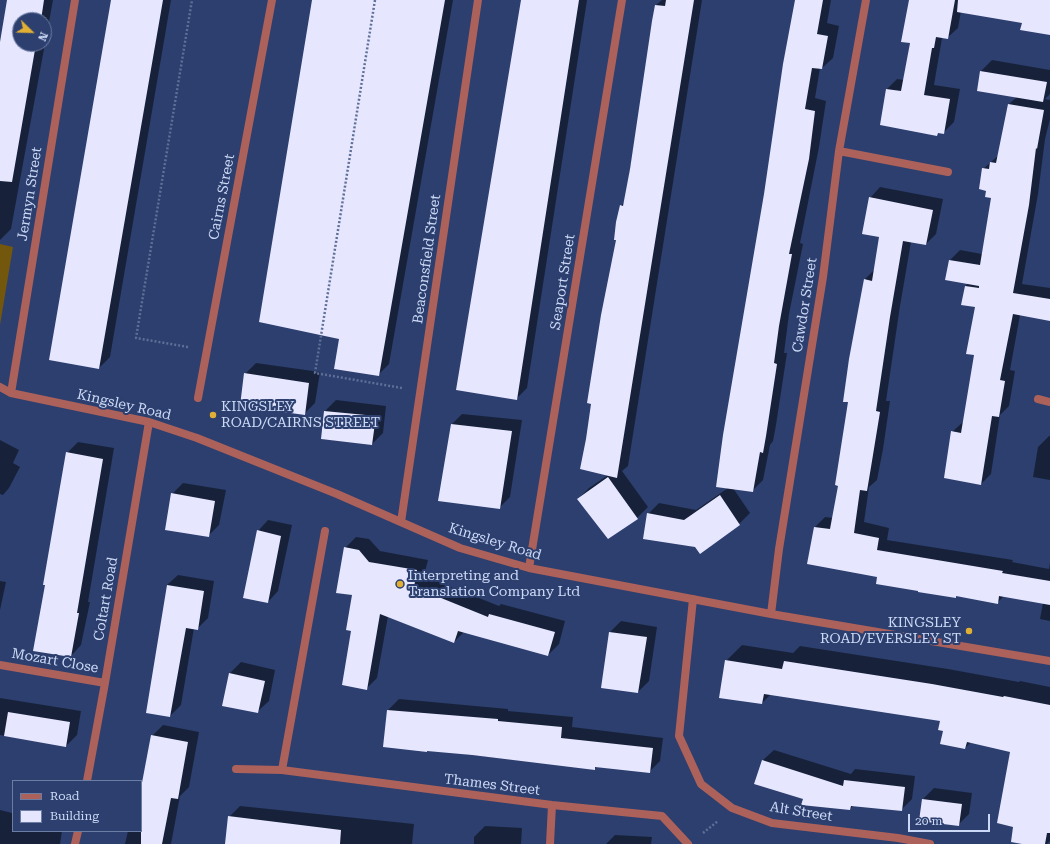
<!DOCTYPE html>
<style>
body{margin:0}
#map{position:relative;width:1050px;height:844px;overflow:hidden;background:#2c3f6e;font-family:"Roboto Serif",serif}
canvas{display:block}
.legend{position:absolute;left:12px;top:780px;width:130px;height:52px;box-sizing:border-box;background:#2c3f6e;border:1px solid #6c7da4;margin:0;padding:5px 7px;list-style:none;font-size:12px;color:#ccd9f6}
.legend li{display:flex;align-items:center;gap:8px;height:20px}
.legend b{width:20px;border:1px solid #6c7da4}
.north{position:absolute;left:12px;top:12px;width:40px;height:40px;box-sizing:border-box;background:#2c3f6e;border:1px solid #6c7da4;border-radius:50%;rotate:113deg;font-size:11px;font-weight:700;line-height:16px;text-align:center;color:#ccd9f6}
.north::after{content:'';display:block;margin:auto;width:14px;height:18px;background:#e0af34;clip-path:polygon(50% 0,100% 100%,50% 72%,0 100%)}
.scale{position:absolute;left:908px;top:814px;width:82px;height:18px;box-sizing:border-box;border:2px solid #ccd9f6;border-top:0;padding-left:5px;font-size:12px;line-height:14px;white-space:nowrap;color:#ccd9f6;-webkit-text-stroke:3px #2c3f6e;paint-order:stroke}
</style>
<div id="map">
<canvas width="1050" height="844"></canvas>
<ul class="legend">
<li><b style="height:5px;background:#ac615b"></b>Road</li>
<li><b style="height:11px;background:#e6e6fe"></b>Building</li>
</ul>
<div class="north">N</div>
<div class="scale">20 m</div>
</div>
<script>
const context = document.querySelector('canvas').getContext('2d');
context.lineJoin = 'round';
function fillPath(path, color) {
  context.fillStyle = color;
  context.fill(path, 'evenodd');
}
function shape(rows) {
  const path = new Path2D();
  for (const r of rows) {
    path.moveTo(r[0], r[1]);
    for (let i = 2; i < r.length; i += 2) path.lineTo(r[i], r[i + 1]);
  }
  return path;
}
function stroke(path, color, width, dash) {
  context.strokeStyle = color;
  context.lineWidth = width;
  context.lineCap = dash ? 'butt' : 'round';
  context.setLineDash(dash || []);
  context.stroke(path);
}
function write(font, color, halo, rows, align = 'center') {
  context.font = font + ' "Roboto Serif",serif';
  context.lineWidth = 4;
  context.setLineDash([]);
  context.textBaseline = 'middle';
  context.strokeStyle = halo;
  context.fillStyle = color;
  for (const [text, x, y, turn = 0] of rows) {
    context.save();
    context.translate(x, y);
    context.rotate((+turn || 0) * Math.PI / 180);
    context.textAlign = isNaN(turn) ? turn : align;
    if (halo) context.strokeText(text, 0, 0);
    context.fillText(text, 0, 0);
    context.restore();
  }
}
const green = shape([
 [0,244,13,247,0,325]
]);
const shadow = shape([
 [9,0,53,0,11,229,0,240,0,47],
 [20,20,44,20,44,44,20,44],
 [112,0,171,0,110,357,99,368],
 [312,0,453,0,389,364,378,375],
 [522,0,587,0,527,388,516,399],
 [662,0,702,0,628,466,622,471,648,507,637,518,578,499,589,488,608,475,587,439,621,206,625,201,656,5],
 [796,0,831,0,827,23,839,26,833,58,822,68,820,68,815,98,826,101,819,147,800,243,803,244,789,314,784,353,787,353,776,425,773,441,770,445,763,480,752,491,733,488,750,513,739,524,701,552,696,546,648,514,659,503,696,510,728,488],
 [917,0,1050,0,1050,34,1023,22,961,11,958,28,947,38,942,38,934,85,960,89,954,122,943,133,939,132,937,134,881,125,887,89,897,79,904,80],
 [992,60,1050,70,1050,94,1045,99,1050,100,1050,119,1045,139,1038,194,1022,284,1050,288,1050,309,1020,315,1010,370,1015,371,1009,406,1000,415,991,474,981,484,952,432,963,422,975,354,976,306,965,286,969,283,947,280,950,260,960,250,982,254,992,197,987,190,983,169,999,155,1009,104,1017,97,978,90,981,71],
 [880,187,943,199,936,234,926,244,911,242,900,306,886,401,890,401,883,449,877,480,869,487,864,522,889,528,887,540,1013,560,1012,562,1049,569,1050,563,1050,621,1040,619,1043,603,1004,596,997,603,878,576,815,527,825,517,833,518,839,485,864,280,875,269,880,236,870,198],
 [256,363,320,372,315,403,304,414,245,374],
 [336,400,386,406,383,433,372,444,322,439,325,411],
 [462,414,522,420,510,497,499,508,451,425],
 [1049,436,1050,436,1050,480,1033,477,1038,447],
 [0,440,19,450,13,463,20,467,9,488,3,495,0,494],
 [78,442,114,448,88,602,90,602,81,645,71,656,67,453],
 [183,483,226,490,219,525,208,536,172,494],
 [268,520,292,525,278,591,268,602,258,531],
 [356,537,369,539,380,551,428,560,424,576,499,606,501,604,565,621,559,644,548,655,464,632,454,642,388,616,377,678,366,689,352,630,353,594,345,548],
 [178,575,214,581,208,618,197,629,194,628,181,705,170,716,167,585],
 [0,581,6,582,0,610],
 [621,621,657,627,649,681,638,692,602,687,610,632],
 [742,645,793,653,800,646,948,669,1019,682,1020,681,1050,687,1050,841,1047,844,1027,844,1014,826,1012,751,971,742,965,748,944,730,941,720,771,694,762,703,726,661],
 [241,662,275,670,269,701,258,711,224,705,230,673],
 [0,698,81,711,77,735,66,746,0,735],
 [399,699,508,709,508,711,573,717,572,727,663,738,660,761,649,772,597,766,594,769,428,750,427,751,388,710],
 [163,725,199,732,189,787,180,796,171,844,125,844,128,831,141,831,141,793,152,736],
 [774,750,851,774,855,769,915,776,912,799,901,810,854,805,850,809,804,798,763,760],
 [934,788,972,793,969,814,958,825,923,799],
 [240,806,414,824,412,844,226,844,229,817],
 [0,810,12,813,13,811,13,831,62,831,60,844,0,844],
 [485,826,522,828,521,844,474,844,474,837],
 [615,835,652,837,651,844,606,844]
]);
const building = shape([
 [7,0,44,0,41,20,20,20,20,44,36,44,12,182,0,181,0,42],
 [111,0,163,0,99,369,49,360],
 [312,0,445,0,379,376,334,369,339,339,259,322],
 [521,0,579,0,517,400,456,390],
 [666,0,694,0,617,478,580,469,586,439,591,404,587,403,601,315,616,240,614,240,616,222,620,205,623,206,630,169,652,21,655,5,665,6],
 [795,0,823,0,817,34,828,36,822,69,812,68,805,109,815,111,809,159,789,254,792,254,779,326,774,363,777,364,766,436,763,453,760,452,753,492,716,487,723,435,764,194,783,64],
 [909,0,955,0,948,39,936,37,934,48,932,48,924,95,950,99,944,134,938,133,937,136,880,125,886,89,901,91,910,43,901,42],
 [958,0,1050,0,1050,35,1020,30,1022,23,957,12],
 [980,71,1047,82,1043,102,977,91],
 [1008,104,1044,110,1037,149,1036,148,1029,205,1013,293,1050,299,1050,321,1013,314,1000,380,1005,381,999,417,992,416,981,485,944,478,951,431,961,433,974,355,966,354,975,307,961,305,965,286,979,288,979,286,945,280,949,260,980,265,991,198,985,197,986,191,979,189,982,168,989,169,990,162,996,163],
 [869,197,933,210,926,245,903,241,890,317,876,411,880,412,872,461,867,491,860,490,854,533,879,538,877,550,1003,571,1002,573,1050,581,1050,605,999,596,998,604,956,596,956,598,918,592,918,591,876,584,877,577,807,564,814,527,830,529,838,486,835,485,848,402,843,402,849,359,864,279,872,281,879,237,862,234],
 [244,373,309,383,305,415,240,406],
 [324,411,376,416,372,445,321,439],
 [451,424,512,431,500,509,438,501],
 [66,452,103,459,77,613,79,613,71,657,33,651,45,585,43,585],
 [608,477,638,519,608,539,577,499],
 [171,493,215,501,209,537,165,530],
 [720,495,740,525,700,554,695,547,643,539,647,513,684,520],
 [257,530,281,536,268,603,243,598],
 [344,547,359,550,369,562,417,570,414,587,488,617,489,614,555,632,548,656,458,631,454,643,380,614,367,690,342,685,351,631,346,630,352,595,336,593],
 [167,585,204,591,198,630,186,628,170,717,146,713],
 [609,632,647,637,638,693,601,688],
 [725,660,782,669,784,661,932,684,1003,697,1004,696,1050,705,1050,833,1047,833,1045,844,1022,844,1011,842,1013,827,997,823,1010,752,967,742,965,749,940,744,943,731,938,730,940,721,764,694,762,704,719,698],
 [229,673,265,681,258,713,222,706],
 [387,710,498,719,498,721,562,727,561,738,653,748,650,773,595,767,595,770,472,755,427,751,427,752,383,747],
 [8,712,70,722,66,747,4,736],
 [151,735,188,742,178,799,171,798,162,844,141,844,141,788],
 [762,760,843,786,844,780,905,787,902,811,851,806,850,810,801,805,803,799,754,784],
 [922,799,962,804,959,826,919,821],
 [228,816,341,830,340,844,225,844]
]);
const path = shape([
 [375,0,315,373,402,388],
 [188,347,136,338,192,0],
 [703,833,718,821]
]);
const minor = shape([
 [839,151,948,172],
 [0,387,11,393,149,422,197,438,337,494,460,548,529,568,771,614,1050,661],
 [11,393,75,0],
 [198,398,272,0],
 [1038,399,1050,402],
 [401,522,478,0],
 [529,568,622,0],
 [693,599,679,736,701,784,732,808,772,823,898,838,930,844],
 [771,614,779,549,823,277,839,151,866,0],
 [0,665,105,683],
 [236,769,282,770,552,805,662,816,688,844],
 [282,770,325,531],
 [87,781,105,683,149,422],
 [75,844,78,831],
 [550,844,552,805]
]);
const markers = [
 [213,415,4,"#e0af34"],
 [400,584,4,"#e0af34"],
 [969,631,4,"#e0af34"]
];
const streetNames = [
 ["Jermyn Street",30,194,-81],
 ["Cairns Street",222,197,-79],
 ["Beaconsfield Street",427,259,-82],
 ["Seaport Street",563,282,-81],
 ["Cawdor Street",805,305,-81],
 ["Kingsley Road",124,405,13],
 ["Kingsley Road",495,542,17],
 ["Coltart Road",106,599,-80],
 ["Mozart Close",55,661,10],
 ["Thames Street",492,785,7],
 ["Alt Street",801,812,9]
];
const poiNames = [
 ["KINGSLEY",221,407],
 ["ROAD/CAIRNS STREET",221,423],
 ["Interpreting and",408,576],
 ["Translation Company Ltd",408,592],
 ["KINGSLEY",961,623,"right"],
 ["ROAD/EVERSLEY ST",961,639,"right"]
];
fillPath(green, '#73570c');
fillPath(shadow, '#0007');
fillPath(building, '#e6e6fe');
stroke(path, '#5e6f98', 2.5, [2, 2]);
stroke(minor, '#ac615b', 8);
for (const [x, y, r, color] of markers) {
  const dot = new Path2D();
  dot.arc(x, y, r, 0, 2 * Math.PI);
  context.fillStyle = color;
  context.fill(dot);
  stroke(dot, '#2c3f6e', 1.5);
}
write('14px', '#ccd9f6', '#2c3f6e', streetNames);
write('14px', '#ccd9f6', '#2c3f6e', poiNames, 'left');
</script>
